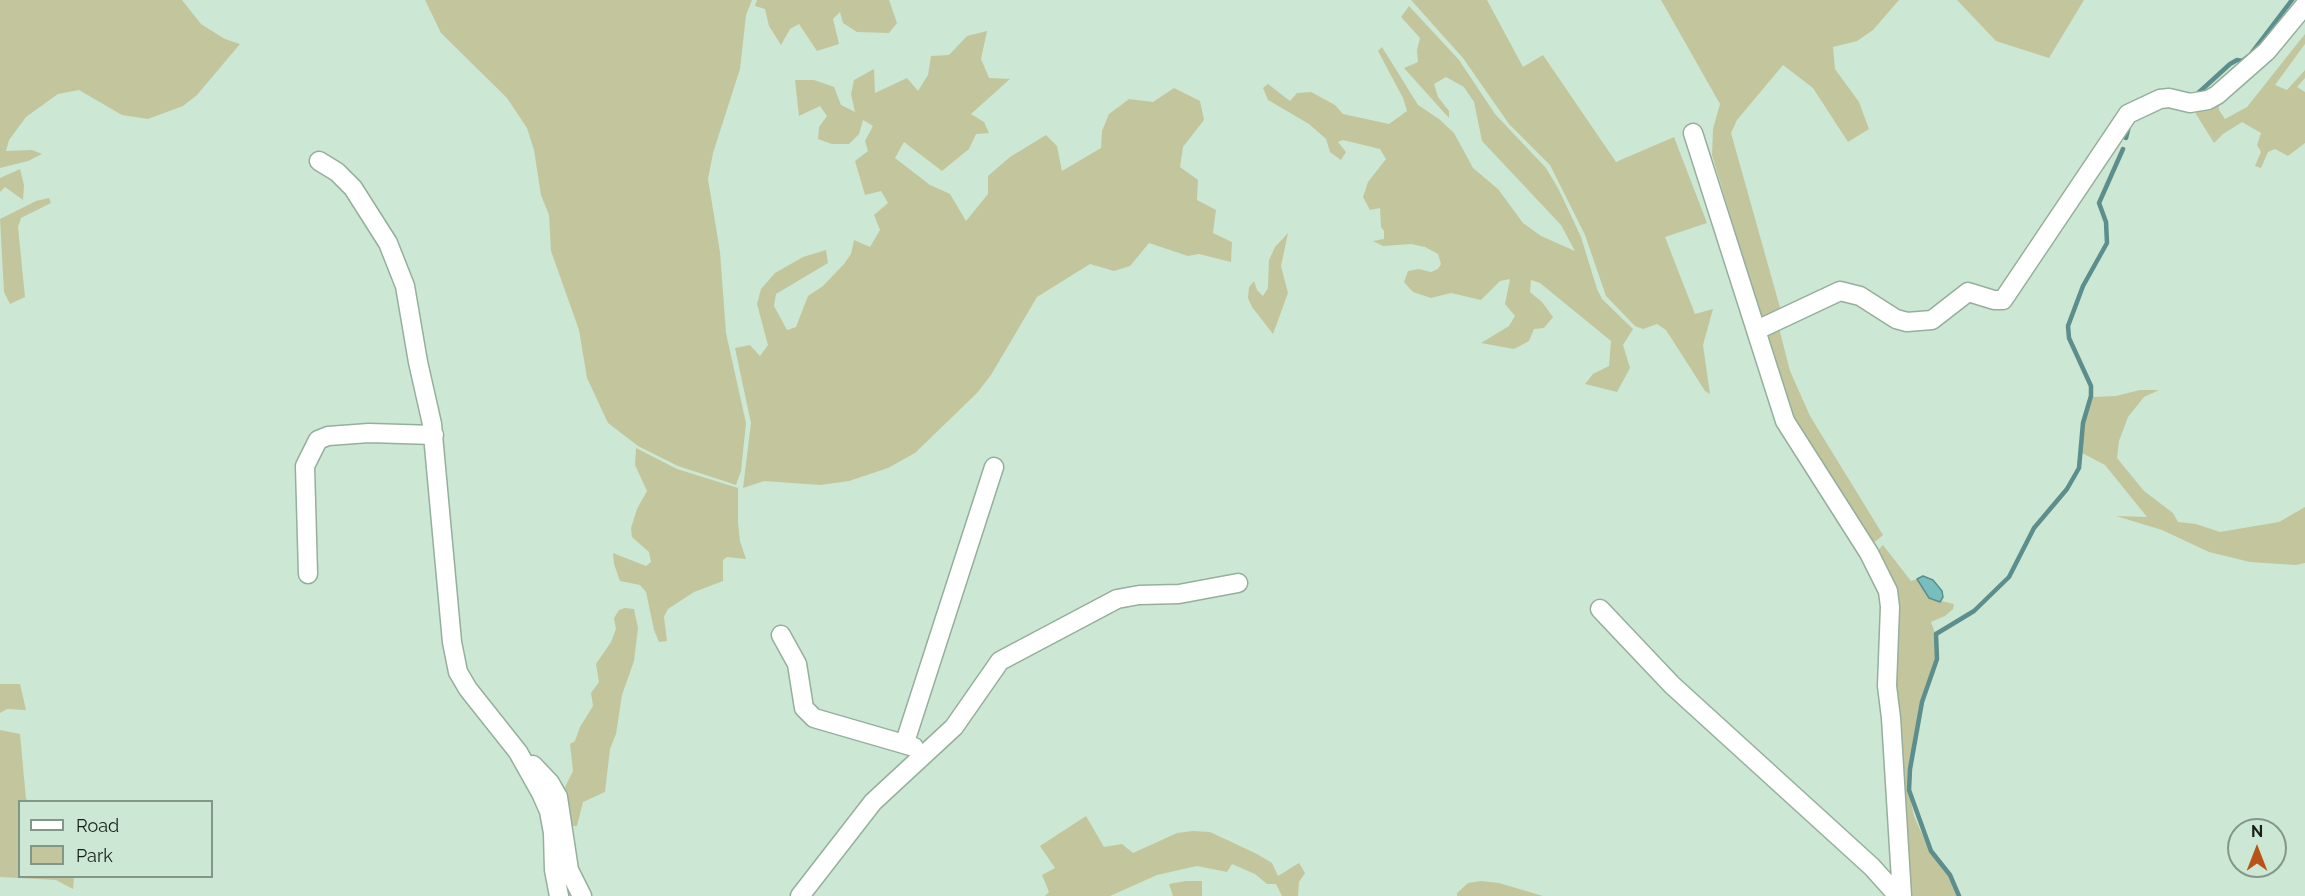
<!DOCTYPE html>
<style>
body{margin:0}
#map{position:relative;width:2305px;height:896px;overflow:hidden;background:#cce7d3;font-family:Raleway,sans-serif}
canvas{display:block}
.legend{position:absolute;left:18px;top:800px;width:195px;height:78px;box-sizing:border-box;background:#cce7d3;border:2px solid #839788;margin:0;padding:8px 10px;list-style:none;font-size:18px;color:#161f18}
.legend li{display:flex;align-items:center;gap:12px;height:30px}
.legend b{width:30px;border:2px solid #839788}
.north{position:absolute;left:2227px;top:818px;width:60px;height:60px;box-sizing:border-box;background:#cce7d3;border:2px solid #839788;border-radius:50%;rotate:0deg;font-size:16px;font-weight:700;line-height:24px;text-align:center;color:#161f18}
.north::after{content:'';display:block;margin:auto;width:21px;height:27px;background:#b75518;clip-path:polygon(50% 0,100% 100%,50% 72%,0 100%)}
</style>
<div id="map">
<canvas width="2305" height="896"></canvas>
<ul class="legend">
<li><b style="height:8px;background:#fff"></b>Road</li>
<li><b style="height:16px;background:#c3c69d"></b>Park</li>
</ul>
<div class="north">N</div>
</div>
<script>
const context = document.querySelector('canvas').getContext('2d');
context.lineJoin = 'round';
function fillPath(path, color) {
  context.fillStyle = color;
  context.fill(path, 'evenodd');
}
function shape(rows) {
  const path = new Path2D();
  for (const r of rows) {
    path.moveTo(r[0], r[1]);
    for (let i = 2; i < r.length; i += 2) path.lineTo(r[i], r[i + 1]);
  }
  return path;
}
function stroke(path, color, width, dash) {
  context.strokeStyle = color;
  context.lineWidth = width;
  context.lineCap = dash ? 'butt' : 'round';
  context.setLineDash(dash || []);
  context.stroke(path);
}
const green = shape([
 [0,0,182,0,201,24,225,39,240,44,197,95,183,106,148,119,122,115,79,90,58,94,26,117,9,140,6,151,32,150,42,154,28,161,0,168],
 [425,0,752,0,746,15,740,69,713,153,708,179,720,252,726,333,746,423,741,471,736,485,678,466,638,446,608,423,587,378,579,330,551,251,549,215,541,195,534,150,527,128,507,98,441,33],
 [757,0,889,0,897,23,889,33,857,32,843,23,840,12,833,19,839,44,817,51,799,24,790,29,781,45,769,26,765,9,755,6],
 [1411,0,1487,0,1523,67,1543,55,1616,162,1674,137,1707,223,1665,237,1695,314,1713,309,1703,345,1710,394,1705,391,1666,330,1657,324,1643,329,1635,326,1606,296,1585,235,1550,165,1509,124,1463,58],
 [1661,0,1899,0,1873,30,1857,41,1833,47,1835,69,1859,102,1869,129,1848,142,1813,88,1783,65,1737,120,1731,133,1781,311,1763,325,1712,155,1713,129,1720,104],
 [1957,0,2084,0,2049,58,1996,41],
 [1409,6,1459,60,1495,114,1546,168,1559,190,1581,237,1597,289,1602,299,1633,329,1623,345,1630,368,1617,392,1585,384,1593,374,1609,366,1611,341,1540,283,1531,280,1530,292,1542,302,1553,317,1544,328,1534,329,1529,341,1514,349,1481,343,1509,326,1515,316,1505,304,1510,279,1500,281,1481,300,1451,293,1431,298,1413,292,1404,282,1408,271,1419,269,1431,272,1438,269,1441,264,1438,254,1425,247,1411,244,1383,246,1373,241,1384,239,1384,231,1381,227,1380,208,1370,210,1363,197,1368,182,1386,159,1380,149,1343,140,1338,142,1346,152,1341,160,1330,152,1326,139,1309,124,1268,100,1263,88,1268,84,1290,101,1297,93,1311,92,1335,105,1343,114,1389,124,1407,111,1403,98,1378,51,1382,47,1418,105,1439,119,1454,133,1473,168,1498,189,1523,223,1541,236,1575,251,1561,225,1482,141,1474,102,1464,87,1446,77,1434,84,1438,97,1449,111,1449,118,1404,68,1418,62,1417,50,1420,38,1401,17],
 [987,31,981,59,989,78,1010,79,971,114,984,122,989,133,976,134,969,149,942,171,904,142,895,158,930,185,950,194,966,221,988,194,988,176,1010,157,1046,135,1057,146,1062,171,1101,148,1102,131,1109,114,1129,99,1153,102,1174,88,1200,101,1204,120,1183,147,1180,167,1198,180,1197,200,1216,210,1213,233,1232,242,1231,262,1199,254,1188,256,1149,243,1130,266,1114,271,1090,264,1037,297,991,375,977,393,915,453,888,468,849,481,820,485,764,481,743,488,751,423,735,348,750,345,760,356,768,345,757,304,761,289,775,273,803,257,826,250,828,263,776,294,774,306,787,330,796,327,808,296,823,286,844,264,851,254,854,240,870,247,880,230,874,215,888,203,881,191,865,195,855,161,868,151,865,141,873,126,863,120,859,134,849,144,832,144,818,139,819,127,827,116,820,106,799,116,795,80,814,80,834,87,841,105,855,112,851,94,854,80,874,69,875,93,907,78,918,91,928,75,931,56,949,55,967,36],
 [2305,34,2305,44,2275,85,2287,90,2305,70,2305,78,2297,87,2305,92,2305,143,2288,156,2275,149,2268,152,2261,168,2255,166,2261,152,2257,145,2261,133,2242,122,2223,134,2214,143,2196,114,2196,104,2218,99,2219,110,2225,119,2247,107],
 [20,169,24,185,23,200,5,187,0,192,0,178],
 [49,198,51,203,21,218,18,227,25,297,10,304,4,292,0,219,36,201],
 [1288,233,1281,266,1288,293,1273,334,1252,307,1248,298,1249,287,1254,281,1257,290,1263,296,1268,288,1269,260,1275,247],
 [1779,328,1790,371,1810,416,1883,535,1876,541,1871,542,1790,413,1763,339],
 [2140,390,2159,390,2144,397,2128,417,2119,441,2117,458,2144,491,2173,513,2178,522,2196,524,2220,532,2279,522,2305,507,2305,563,2296,565,2250,562,2209,552,2162,530,2116,516,2147,517,2105,465,2082,453,2084,423,2093,397,2116,396],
 [636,448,677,469,738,488,738,522,740,541,746,559,727,557,723,560,723,581,694,592,668,609,664,617,667,641,659,642,654,630,646,592,640,585,620,581,614,564,613,553,646,566,651,562,649,552,632,537,631,528,637,509,647,491,635,465],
 [1883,545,1911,581,1917,579,1929,598,1954,604,1953,609,1945,616,1931,622,1935,633,1935,659,1920,702,1907,781,1914,816,1930,852,1948,876,1957,896,1906,896,1890,652,1874,554],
 [625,608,634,609,638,628,634,661,622,695,616,734,610,749,605,792,583,802,577,826,568,826,561,795,573,771,570,744,575,741,580,727,593,706,591,693,599,682,596,664,611,642,616,629,614,618,619,610],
 [0,684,20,684,26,710,7,709,0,713],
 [0,730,20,734,26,799,29,801,20,802,20,876,74,877,73,889,56,880,0,877],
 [1086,816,1104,847,1122,844,1133,853,1177,833,1193,831,1210,832,1257,854,1272,863,1278,876,1299,863,1305,873,1299,882,1298,896,1282,896,1276,884,1267,884,1255,874,1232,864,1227,872,1197,866,1179,870,1157,875,1110,896,1045,896,1049,892,1042,875,1055,868,1040,846],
 [1186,881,1202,881,1202,896,1173,896,1169,884],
 [1481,881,1499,883,1543,896,1457,896,1457,893,1468,883]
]);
const water = shape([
 [1923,576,1933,580,1942,591,1943,597,1940,602,1929,598,1917,579,1923,576]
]);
const stream = shape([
 [2196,95,2230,64,2237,60,2242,61,2250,55,2292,0],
 [2126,138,2129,126],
 [1959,896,1950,875,1931,851,1909,790,1910,769,1922,702,1937,659,1936,634,1974,611,2009,577,2034,528,2067,489,2079,468,2083,423,2091,396,2091,386,2069,338,2068,326,2083,286,2107,243,2106,222,2099,203,2123,149]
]);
const minor = shape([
 [1693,133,1785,421,1869,553,1888,591,1890,607,1887,686,1891,718,1902,896],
 [319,161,337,172,353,188,388,243,405,286,418,362,432,424,452,642,458,672,468,689,518,752,541,793,549,811,553,833,554,870,559,896],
 [1757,330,1840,291,1860,296,1896,319,1907,322,1932,320,1968,292,1994,300,2003,300,2128,114,2160,99,2169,98,2190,103,2208,100,2217,95,2267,51,2305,5],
 [308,574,305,466,318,440,328,436,369,433,434,435],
 [1600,609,1672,685,1872,867,1898,896],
 [781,635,797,664,804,708,814,718,914,747],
 [905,742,994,467],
 [533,765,550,783,558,797,569,870,582,896],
 [800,896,873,802,954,727,1000,661,1117,599,1139,595,1179,594,1238,583]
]);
fillPath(green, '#c3c69d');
fillPath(water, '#78bebe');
stroke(water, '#5b8e8c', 1.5);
stroke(stream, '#5b8e8c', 4.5);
stroke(minor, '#95af9c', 21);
stroke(minor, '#fff', 18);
</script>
